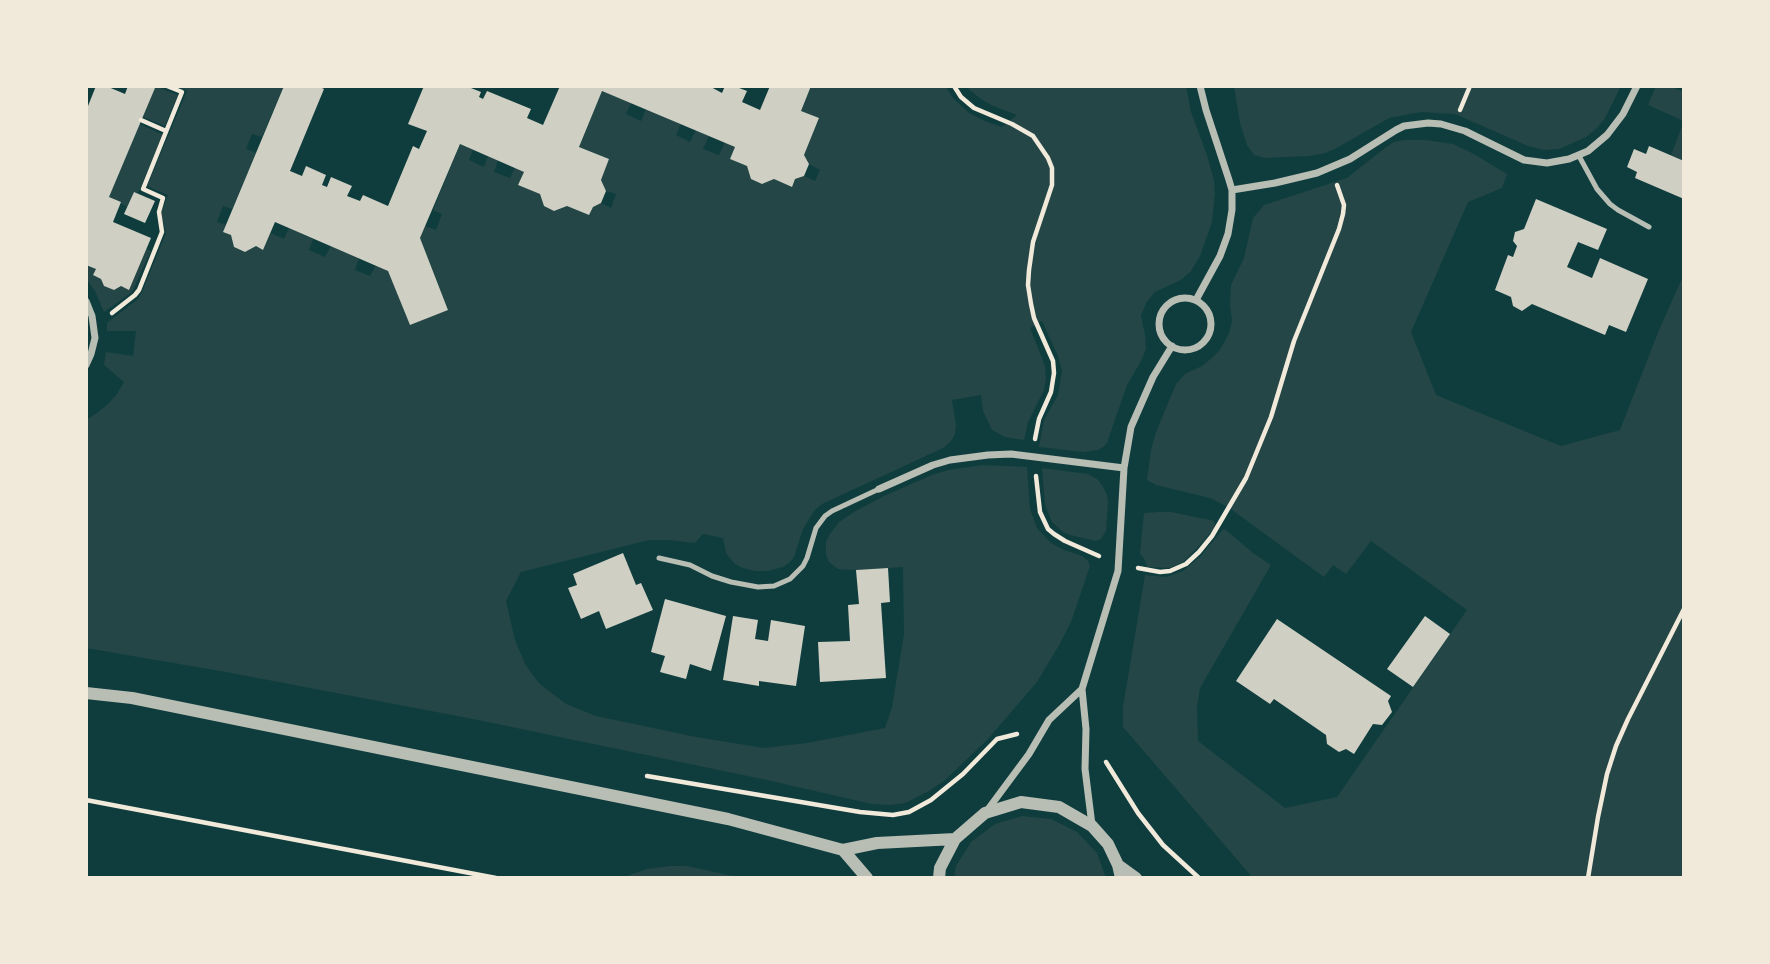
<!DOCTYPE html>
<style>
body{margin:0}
#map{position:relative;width:1770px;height:964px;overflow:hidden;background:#0f3d3e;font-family:Barlow,sans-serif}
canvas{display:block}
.frame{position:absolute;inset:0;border:88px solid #f1e9da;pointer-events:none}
</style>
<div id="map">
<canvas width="1770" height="964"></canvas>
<div class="frame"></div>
</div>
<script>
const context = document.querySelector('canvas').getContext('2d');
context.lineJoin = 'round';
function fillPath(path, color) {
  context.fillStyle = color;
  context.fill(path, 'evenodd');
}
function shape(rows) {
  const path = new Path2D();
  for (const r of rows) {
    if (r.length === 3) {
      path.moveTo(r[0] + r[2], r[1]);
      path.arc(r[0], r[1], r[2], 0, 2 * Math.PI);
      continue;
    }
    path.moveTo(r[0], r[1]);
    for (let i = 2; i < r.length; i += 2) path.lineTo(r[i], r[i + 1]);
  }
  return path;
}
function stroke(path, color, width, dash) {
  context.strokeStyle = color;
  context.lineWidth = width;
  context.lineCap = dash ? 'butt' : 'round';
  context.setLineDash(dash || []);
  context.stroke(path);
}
const green = shape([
 [155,86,178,95,165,126,143,117],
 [176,86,284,86,262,137,252,134,246,149,256,153,232,209,223,206,217,222,226,225,223,232,231,235,234,247,245,252,256,246,263,250,271,233,284,239,289,228,313,239,309,250,325,257,331,246,359,258,355,270,370,276,376,265,388,271,410,325,448,309,420,238,425,226,436,230,442,214,433,210,460,144,473,150,469,160,484,167,488,156,498,160,494,172,510,178,515,167,524,172,518,185,540,194,544,206,554,211,567,206,589,215,593,207,601,203,611,208,616,194,606,191,601,180,609,159,579,147,602,91,631,103,626,114,641,121,646,109,681,124,676,135,690,142,696,130,709,136,703,149,719,155,725,142,735,147,730,159,747,166,752,179,762,184,774,179,791,187,795,179,804,176,815,181,820,170,809,164,804,155,819,119,801,111,811,86,945,86,954,99,969,113,987,122,1002,127,1017,115,991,105,981,99,965,86,1186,86,1191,112,1207,155,1214,181,1215,194,1212,222,1200,256,1191,271,1181,280,1155,292,1146,303,1141,316,1145,335,1146,349,1141,361,1127,385,1109,437,1107,443,1103,447,1098,450,1084,452,1039,447,1044,420,1058,395,1062,371,1058,356,1042,321,1030,328,1045,366,1046,379,1044,390,1028,422,1024,440,1005,437,992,430,983,411,981,395,952,400,956,425,955,434,951,441,943,448,822,504,814,511,803,529,794,557,790,562,783,567,767,571,755,571,740,567,734,563,726,553,723,538,703,534,695,543,668,540,649,540,521,572,506,601,515,640,525,664,532,674,540,684,566,704,596,716,696,737,764,748,807,743,885,728,892,707,904,634,903,567,856,570,838,569,829,562,826,555,826,542,830,534,839,522,854,512,884,496,932,475,948,470,982,465,1027,467,1030,509,1037,528,1051,543,1064,550,1082,556,1088,561,1090,566,1071,622,1058,647,1037,682,987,740,945,780,929,791,905,803,891,805,872,804,767,780,473,719,226,672,86,648,86,420,97,413,109,403,117,394,124,382,104,365,106,352,133,356,136,331,107,331,107,323,138,299,142,292,166,233,161,213,168,195,147,186,187,91],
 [1234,86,1621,86,1605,118,1597,128,1586,137,1559,149,1544,150,1528,146,1455,114,1421,112,1389,118,1335,149,1325,153,1310,156,1265,158,1254,155,1247,145,1240,123],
 [1656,86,1669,86,1684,92,1684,161,1671,155,1684,121,1648,105],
 [140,124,163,135,138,193,134,192,127,207,109,197],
 [1404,140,1425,140,1453,144,1472,153,1507,174,1502,188,1468,202,1411,332,1436,395,1561,446,1620,430,1659,330,1684,274,1684,878,1253,878,1123,727,1123,706,1126,689,1145,575,1166,577,1183,571,1201,556,1223,529,1226,530,1253,553,1271,565,1200,688,1197,706,1198,741,1285,808,1337,797,1467,610,1371,541,1346,574,1333,565,1324,577,1228,507,1210,498,1156,485,1147,480,1151,450,1156,432,1176,384,1185,374,1202,366,1213,357,1219,351,1229,334,1232,321,1230,305,1231,285,1244,258,1253,218,1264,205,1347,178,1385,148,1394,142],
 [146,249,151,251,132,292,104,312,95,291,86,279,86,265,96,269,93,275,101,279,104,286,114,290,121,286,129,289],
 [1042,468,1088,474,1097,479,1102,485,1107,495,1108,502,1106,531,1101,539,1096,541,1070,535,1063,532,1052,522,1045,505],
 [1158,512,1171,512,1210,520,1214,521,1215,527,1199,546,1183,562,1170,568,1147,567,1144,558,1140,554,1144,513],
 [1022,816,1051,819,1077,832,1097,853,1106,878,954,878,956,866,971,842,995,824],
 [670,866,687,866,742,878,624,877,647,869]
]);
const building = shape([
 [96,86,106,86,125,94,128,86,149,86,155,88,109,197,121,202,113,222,151,238,129,290,121,286,114,290,104,286,101,279,93,275,96,269,86,265,86,111],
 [284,86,323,86,322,88,324,89,290,171,302,176,306,166,326,175,322,185,327,187,331,177,352,186,347,196,360,201,363,195,388,206,413,146,419,149,427,131,408,124,424,86,466,86,481,92,479,97,483,99,487,91,531,109,527,118,543,125,560,86,709,86,722,93,725,86,734,86,747,91,742,102,760,110,770,86,811,86,801,111,819,118,804,155,809,164,804,176,795,179,792,187,774,179,762,184,751,179,747,166,730,159,735,147,602,91,579,147,609,159,601,180,606,191,601,203,593,207,589,215,567,206,554,211,544,206,540,194,518,185,524,172,460,144,420,238,448,310,410,325,388,271,275,222,263,250,256,246,245,252,234,247,231,235,223,232],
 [1649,146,1684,161,1684,199,1635,178,1637,172,1627,167,1634,149,1646,154],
 [134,192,155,201,145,223,124,214],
 [1536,199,1607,229,1598,250,1578,242,1567,267,1592,278,1600,258,1648,279,1626,332,1609,325,1605,335,1532,304,1522,311,1513,306,1511,297,1495,290,1508,255,1513,257,1517,246,1513,241,1515,232,1524,229],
 [623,553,636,585,641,583,653,610,606,629,599,611,581,619,568,588,577,585,573,574],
 [888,568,890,602,881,603,886,678,820,682,818,642,850,641,848,605,859,604,856,570],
 [665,599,726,616,711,671,690,664,686,679,660,672,665,656,651,652],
 [733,616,758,620,755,639,768,641,771,620,805,626,796,686,759,681,759,686,723,680],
 [1425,616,1450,634,1413,687,1387,669],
 [1277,619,1391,696,1388,701,1392,712,1382,725,1373,724,1354,754,1346,749,1339,752,1327,744,1326,735,1274,699,1270,704,1236,681]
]);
const path = shape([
 [954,86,961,97,974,108,1012,124,1033,136,1048,158,1052,168,1052,185,1033,242,1029,270,1028,285,1031,304,1034,318,1053,361,1054,373,1051,392,1039,419,1035,439],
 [1460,110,1470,86],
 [141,120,166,131],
 [112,313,135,295,139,290,162,232,159,212,163,198,143,189,182,92,167,86],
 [1036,476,1040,512,1048,529,1054,534,1065,541,1099,556],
 [1138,568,1160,572,1170,571,1186,564,1199,552,1212,536,1246,478,1271,417,1294,341,1339,229,1343,214,1344,205,1337,185],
 [1106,762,1138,813,1163,845,1199,878],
 [647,776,860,812,893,815,909,812,931,800,963,774,997,739,1017,734],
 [86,800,496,878],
 [1588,878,1598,817,1607,774,1616,746,1628,719,1684,609]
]);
const service = shape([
 [1579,156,1597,189,1610,204,1618,210,1649,227],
 [659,558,690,565,712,576,731,582,758,587,774,586,790,579,803,566,807,558,816,528,825,516,832,511,879,489]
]);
const minor = shape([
 [1232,190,1275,183,1317,173,1350,159,1396,130,1404,126,1428,123,1441,124,1465,131,1524,160,1547,163,1569,159,1588,151,1607,135,1623,114,1637,86],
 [1185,324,26],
 [1196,300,1220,256,1228,234,1232,210,1232,190,1229,180,1206,110,1200,86],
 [86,301,92,316,95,338,91,354,86,365],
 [879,489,933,465,950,460,988,455,1011,454,1124,468],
 [986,812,1029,754,1049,720,1082,689],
 [1092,825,1085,769,1086,729,1082,689,1118,571,1124,468,1131,427,1153,377,1172,346]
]);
const tertiary = shape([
 [86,693,132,698,728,819,843,850,877,843,955,839],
 [843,850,867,878],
 [1118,865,1136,878],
 [939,878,940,868,955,839,985,813,1021,802,1059,807,1092,826,1108,844,1118,865,1121,878]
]);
fillPath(green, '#244646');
fillPath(building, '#cfcfc3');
stroke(path, '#f1e9da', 4.5);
stroke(service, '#b8beb3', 5);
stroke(minor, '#b8beb3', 7);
stroke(tertiary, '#b8beb3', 12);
</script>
